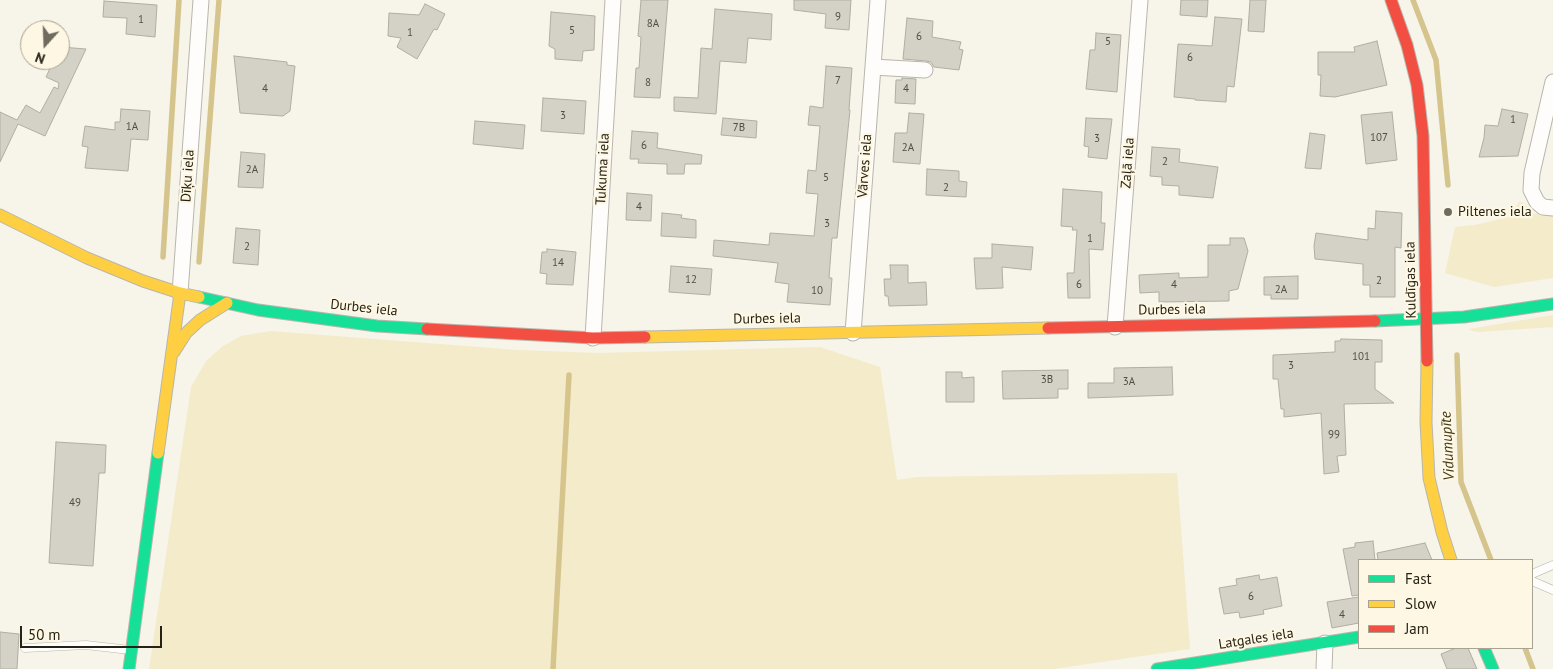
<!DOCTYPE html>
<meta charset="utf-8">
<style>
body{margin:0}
#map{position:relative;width:1553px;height:669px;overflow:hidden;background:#f7f4e9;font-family:"PT Sans",sans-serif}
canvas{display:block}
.legend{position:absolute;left:1358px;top:559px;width:175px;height:90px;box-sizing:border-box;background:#fdf7e3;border:1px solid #a7a291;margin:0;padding:6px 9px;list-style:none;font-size:15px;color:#262215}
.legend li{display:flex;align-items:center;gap:10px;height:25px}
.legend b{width:25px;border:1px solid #a7a291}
.north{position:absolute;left:20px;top:20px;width:50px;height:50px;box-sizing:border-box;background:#fdf7e3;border:1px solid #a7a291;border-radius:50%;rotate:200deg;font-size:14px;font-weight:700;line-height:20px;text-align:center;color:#262215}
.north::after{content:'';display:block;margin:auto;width:18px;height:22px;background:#6f6c5f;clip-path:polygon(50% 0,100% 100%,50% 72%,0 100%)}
.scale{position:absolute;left:20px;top:626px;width:142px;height:22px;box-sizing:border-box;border:2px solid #262215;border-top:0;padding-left:6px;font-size:15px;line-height:18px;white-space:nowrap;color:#262215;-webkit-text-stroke:4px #fdf7e3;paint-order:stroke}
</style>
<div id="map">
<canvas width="1553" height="669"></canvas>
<ul class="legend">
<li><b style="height:6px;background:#16e098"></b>Fast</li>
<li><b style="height:6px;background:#ffcf43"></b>Slow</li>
<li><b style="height:6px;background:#f24e42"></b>Jam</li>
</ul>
<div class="north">N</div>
<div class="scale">50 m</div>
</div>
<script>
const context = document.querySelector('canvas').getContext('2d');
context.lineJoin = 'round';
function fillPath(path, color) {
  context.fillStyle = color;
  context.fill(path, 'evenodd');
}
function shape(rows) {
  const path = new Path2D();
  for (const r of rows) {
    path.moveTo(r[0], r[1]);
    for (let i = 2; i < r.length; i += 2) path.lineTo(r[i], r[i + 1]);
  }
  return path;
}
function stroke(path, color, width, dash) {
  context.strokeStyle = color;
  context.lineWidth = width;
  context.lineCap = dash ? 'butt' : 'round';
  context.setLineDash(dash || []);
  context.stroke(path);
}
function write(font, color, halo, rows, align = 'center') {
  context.font = font + ' "PT Sans",sans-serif';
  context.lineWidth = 4.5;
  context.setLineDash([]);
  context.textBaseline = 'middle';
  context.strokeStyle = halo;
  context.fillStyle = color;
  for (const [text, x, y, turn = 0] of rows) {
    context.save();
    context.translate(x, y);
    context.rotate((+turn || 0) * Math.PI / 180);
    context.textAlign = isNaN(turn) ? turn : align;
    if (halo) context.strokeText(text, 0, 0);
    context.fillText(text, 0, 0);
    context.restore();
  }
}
const green = shape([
 [1519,202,1523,202,1534,214,1553,214,1553,278,1494,287,1445,273,1455,227,1475,225,1509,217],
 [1553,315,1553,327,1479,332,1472,331,1469,329],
 [271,331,518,350,599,353,820,347,880,367,897,480,917,477,1177,473,1190,649,1054,669,149,669,191,387,206,361,223,346,241,336]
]);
const stream = shape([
 [1413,0,1436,60,1448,185],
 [163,257,179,0],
 [199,262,219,0],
 [1457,355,1461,482,1491,560],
 [1525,648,1533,669],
 [553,669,569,375]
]);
const building = shape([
 [641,0,668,0,660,98,634,97,636,68,639,68,641,37,638,36,641,0],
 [794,0,851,0,849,30,825,28,826,14,794,10,794,0],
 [1181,0,1208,0,1207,17,1180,15,1181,0],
 [1250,0,1266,0,1264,32,1248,31,1250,0],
 [104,1,157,5,155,37,126,34,127,18,103,17,104,1],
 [425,4,445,14,437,30,434,29,417,59,397,47,401,38,388,36,389,13,419,15,425,4],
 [715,9,772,14,771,40,748,38,746,63,720,61,716,114,674,111,674,97,698,98,701,48,712,49,715,9],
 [551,12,595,16,594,50,583,51,582,61,555,59,555,49,549,46,551,12],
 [1215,17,1242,19,1234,87,1227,86,1226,102,1195,100,1195,99,1174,97,1178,44,1212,46,1215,17],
 [907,18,933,21,932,37,961,42,959,49,963,50,959,70,934,67,931,62,926,61,903,59,907,18],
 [1096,33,1121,35,1117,92,1086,89,1090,50,1095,50,1096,33],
 [1377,41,1387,85,1335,97,1320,96,1321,75,1318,75,1318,52,1355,52,1354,47,1377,41],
 [61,47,86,49,45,136,18,124,0,162,0,112,17,120,26,105,40,113,54,87,58,89,59,83,46,77,54,60,60,63,61,47],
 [234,56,287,62,287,65,295,66,290,111,283,116,240,113,234,56],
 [826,66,852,68,849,110,850,110,837,238,832,238,829,278,832,278,830,305,787,302,789,284,775,282,778,263,713,256,714,240,769,245,770,233,814,236,818,194,806,193,808,170,816,171,820,126,808,125,810,106,823,108,826,66],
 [902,78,916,79,915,104,895,103,896,80,902,80,902,78],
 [543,98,586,101,584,134,541,131,543,98],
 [121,109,150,111,148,140,131,139,128,171,85,168,88,147,82,146,85,126,115,130,115,122,120,122,121,109],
 [1502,109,1528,114,1518,156,1479,157,1484,138,1485,125,1498,126,1502,109],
 [1392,112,1397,160,1366,164,1361,115,1392,112],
 [909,113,924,114,920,164,893,162,895,133,907,133,909,113],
 [723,118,757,121,756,138,721,135,723,118],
 [1086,118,1112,119,1107,159,1088,157,1089,147,1084,146,1086,118],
 [475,121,525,125,523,149,473,144,475,121],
 [632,131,658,133,657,148,702,155,701,164,685,164,684,174,667,174,667,164,638,163,639,159,630,159,632,131],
 [1310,133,1325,135,1321,169,1305,168,1310,133],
 [1152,147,1180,149,1179,162,1218,167,1213,198,1179,195,1179,186,1162,185,1162,177,1150,176,1152,147],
 [241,152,265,154,263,188,238,187,241,152],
 [927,169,959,171,959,181,967,182,966,197,926,195,927,169],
 [1063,189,1102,192,1101,223,1105,223,1103,250,1089,249,1090,298,1068,298,1067,273,1074,273,1077,230,1072,230,1073,227,1061,226,1063,189],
 [627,193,652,195,651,221,626,220,627,193],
 [1376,211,1402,213,1401,248,1395,247,1395,297,1370,297,1370,285,1363,285,1363,264,1315,259,1314,246,1316,233,1368,240,1368,228,1375,229,1376,211],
 [662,213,682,215,681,218,696,220,696,238,661,236,662,213],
 [236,228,260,230,258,265,233,263,236,228],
 [1230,238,1244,238,1248,251,1238,289,1229,291,1229,301,1159,302,1159,292,1140,293,1139,275,1179,273,1179,278,1208,277,1208,245,1230,245,1230,238],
 [992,244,1033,247,1031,270,1002,267,1003,288,976,289,974,258,992,258,992,244],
 [547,249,576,252,573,285,546,284,547,274,540,273,542,252,547,252,547,249],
 [890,265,908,265,908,283,926,282,927,305,889,306,888,296,885,296,884,279,891,279,890,265],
 [671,266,712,269,710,295,669,292,671,266],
 [1298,276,1298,299,1271,299,1271,295,1264,295,1264,277,1298,276],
 [1341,339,1382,340,1382,362,1375,362,1375,389,1394,403,1344,404,1346,455,1337,456,1339,472,1324,474,1321,413,1284,417,1284,409,1281,409,1278,379,1273,379,1273,355,1335,352,1335,341,1340,341,1341,339],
 [1172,367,1173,395,1088,398,1088,383,1114,383,1114,368,1172,367],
 [1068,370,1068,389,1058,389,1058,398,1003,399,1002,371,1068,370],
 [946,372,962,372,962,378,974,377,974,402,946,402,946,372],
 [56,442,106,445,105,473,99,473,93,566,49,563,56,442],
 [1373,541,1375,560,1359,560,1359,595,1352,596,1343,549,1355,547,1355,543,1373,541],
 [1425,543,1432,560,1378,560,1377,553,1425,543],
 [1259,575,1260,580,1277,577,1282,606,1263,610,1264,614,1240,618,1239,612,1224,614,1219,588,1237,585,1236,579,1259,575],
 [1359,597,1359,623,1332,628,1327,602,1359,597],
 [0,632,19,634,17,669,0,669,0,632],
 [1456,648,1468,648,1477,669,1447,669,1441,654,1456,648]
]);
const lane = shape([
 [1532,574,1553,565],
 [1532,581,1553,590],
 [25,648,86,645,130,650]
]);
const street = shape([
 [873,67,925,70],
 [1553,82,1532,173,1531,190,1537,202,1543,207,1553,208],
 [180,293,201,0],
 [1115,327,1140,0],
 [853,333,878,0],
 [593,338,613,0],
 [1324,669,1325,643]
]);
const fast = shape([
 [199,297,258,310,377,326,427,329],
 [1375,321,1464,317,1553,304],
 [1484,648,1493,669],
 [129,669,158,453],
 [1157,669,1359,637]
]);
const slow = shape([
 [0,215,87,258,143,281,180,293,199,297],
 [645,337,1048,328],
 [174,352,186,333,200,320,227,303],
 [1427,361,1426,422,1429,478,1442,532,1451,560],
 [158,453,180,293]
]);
const jam = shape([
 [1391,0,1407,45,1417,85,1423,136,1427,361],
 [1048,328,1375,321],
 [427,329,593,338,645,337]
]);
const markers = [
 [1448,212,5,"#6f6c5f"]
];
const numberNames = [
 ["9",838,17],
 ["1",141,20],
 ["8A",653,24],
 ["5",572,31],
 ["1",410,33],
 ["6",919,37],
 ["5",1108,42],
 ["6",1190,58],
 ["7",838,81],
 ["8",648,83],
 ["4",265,89],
 ["4",906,89],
 ["3",563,116],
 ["1",1513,120],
 ["1A",132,127],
 ["7B",739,128],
 ["107",1379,138],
 ["3",1097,139],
 ["6",644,146],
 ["2A",908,148],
 ["2",1165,162],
 ["2A",252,170],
 ["5",826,178],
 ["2",946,188],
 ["4",639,207],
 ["3",827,224],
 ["1",1090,239],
 ["2",247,247],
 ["14",558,263],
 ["12",691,280],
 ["2",1379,281],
 ["6",1079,285],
 ["4",1174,285],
 ["2A",1281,290],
 ["10",817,291],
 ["101",1361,357],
 ["3",1291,366],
 ["3B",1047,380],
 ["3A",1129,382],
 ["99",1334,435],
 ["49",75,503],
 ["6",1251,597],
 ["4",1342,615]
];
const streetNames = [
 ["Zaļā iela",1128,163,-86],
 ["Vārves iela",865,166,-86],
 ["Tukuma iela",603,169,-87],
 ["Dīķu iela",188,176,-86],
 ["Kuldīgas iela",1411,280,-91],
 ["Durbes iela",364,308,6],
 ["Durbes iela",1172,310,-1],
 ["Durbes iela",767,319,-1],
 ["Latgales iela",1256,639,-9]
];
const poiNames = [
 ["Piltenes iela",1458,212]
];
const waterNames = [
 ["Vidumupīte",1448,446,-93]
];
fillPath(green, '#f4ebca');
stroke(stream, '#d5c58d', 5.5);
fillPath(building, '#d4d1c6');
stroke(building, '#b0ada2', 1);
stroke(lane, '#b9b6ab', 9);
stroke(street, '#b9b6ab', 17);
stroke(fast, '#b9b6ab', 13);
stroke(slow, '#b9b6ab', 13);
stroke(jam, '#b9b6ab', 13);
stroke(lane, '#fefdfc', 8);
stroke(street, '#fefdfc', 15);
stroke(fast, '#16e098', 11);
stroke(slow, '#ffcf43', 11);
stroke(jam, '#f24e42', 11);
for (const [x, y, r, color] of markers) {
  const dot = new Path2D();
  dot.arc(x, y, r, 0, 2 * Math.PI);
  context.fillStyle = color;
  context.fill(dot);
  stroke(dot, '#fdf7e3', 2);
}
write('11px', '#524e41', null, numberNames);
write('14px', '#262215', '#fdf7e3', streetNames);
write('14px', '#262215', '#fdf7e3', poiNames, 'left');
write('italic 15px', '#433918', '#fdf7e3', waterNames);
</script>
